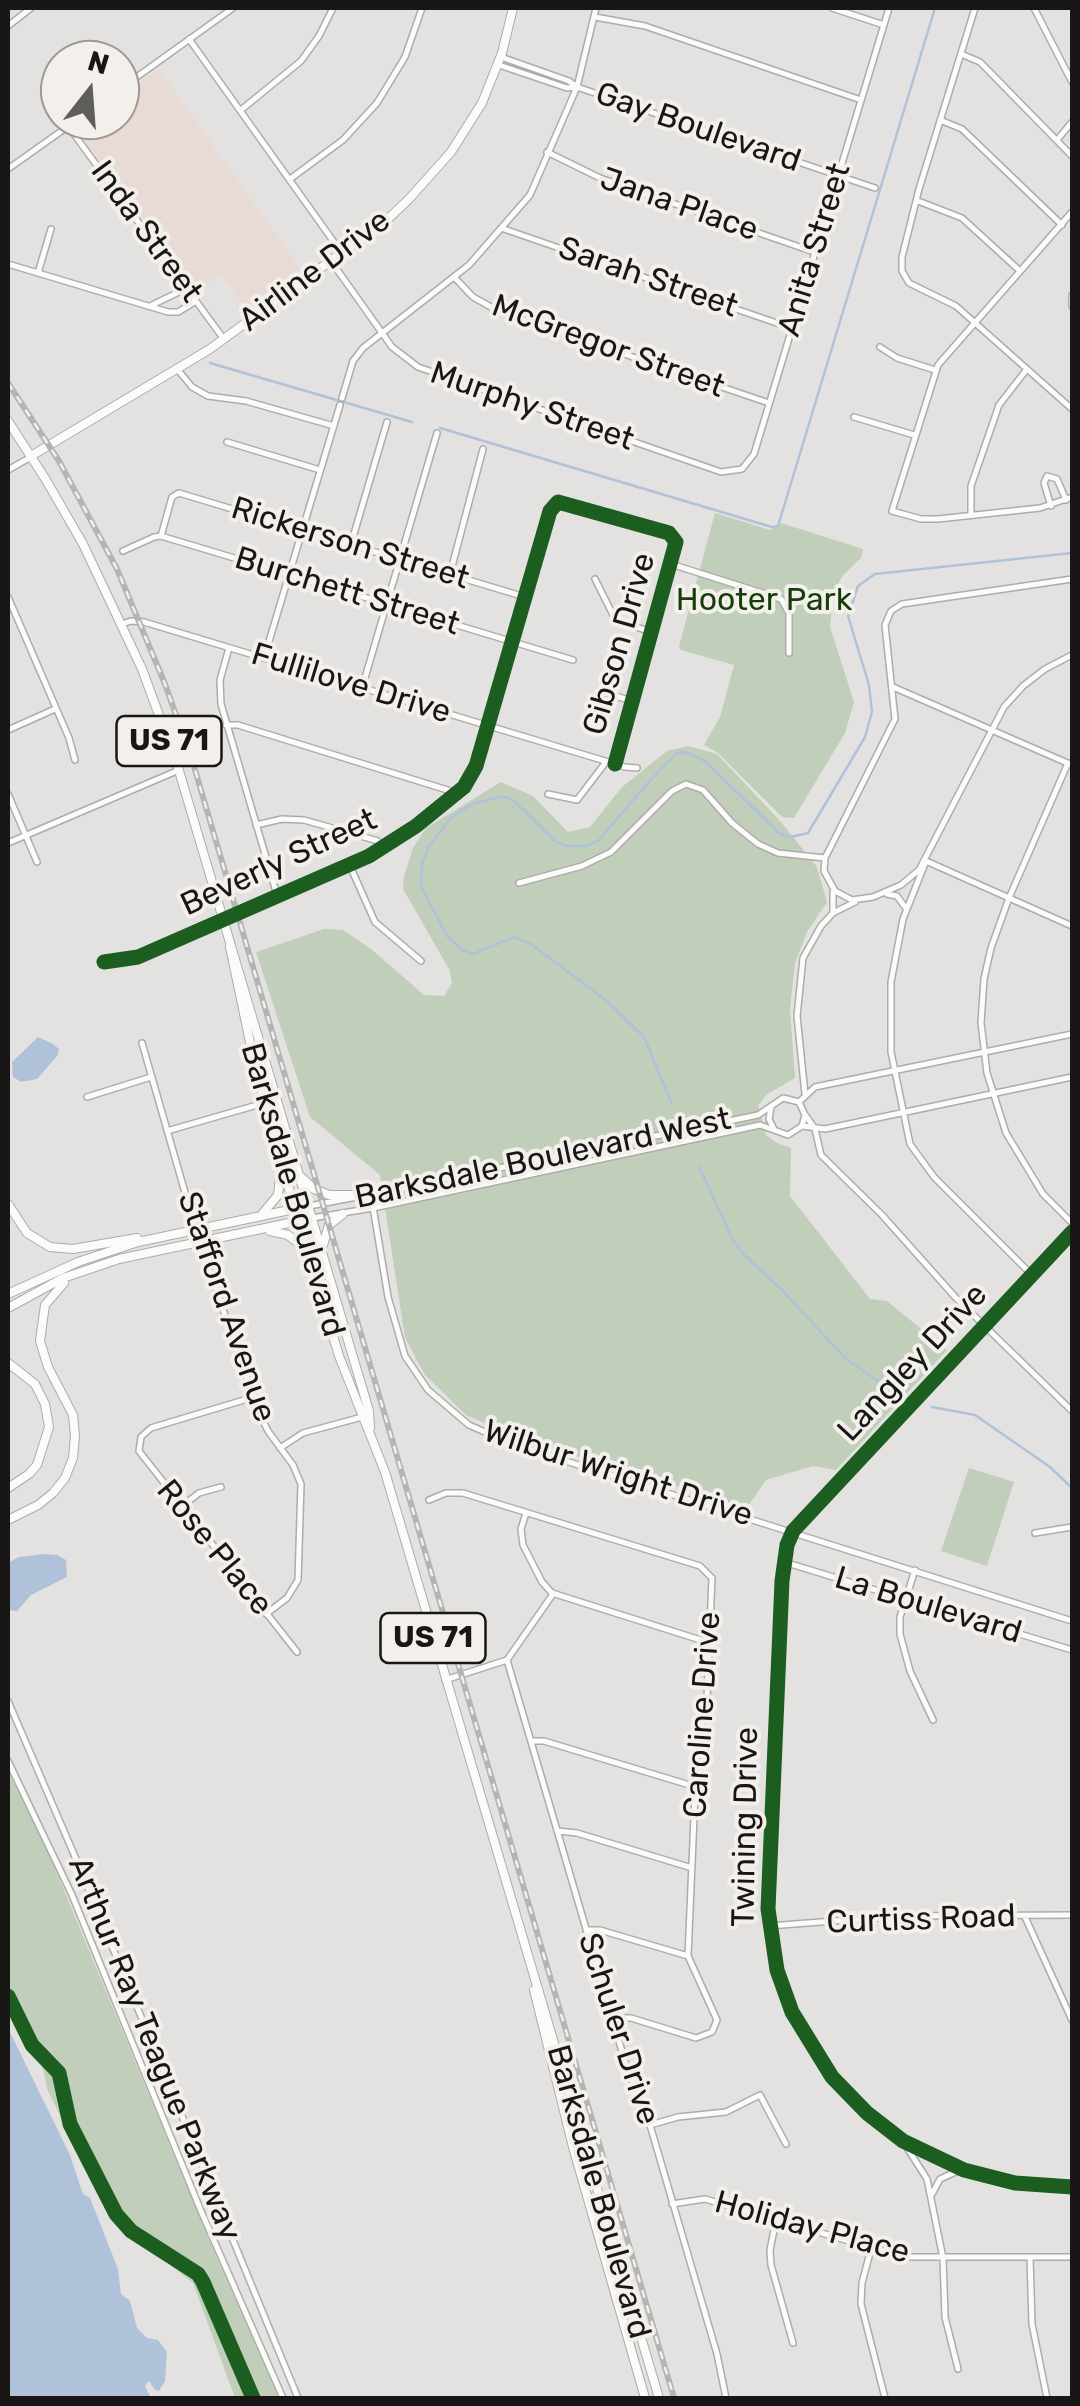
<!DOCTYPE html>
<style>
body{margin:0}
#map{position:relative;width:1080px;height:2406px;overflow:hidden;background:#e4e2e0;font-family:Rubik,sans-serif}
canvas{display:block}
.frame{position:absolute;inset:0;border:10px solid #181715;pointer-events:none}
.north{position:absolute;left:40px;top:40px;width:100px;height:100px;box-sizing:border-box;background:#f3f0eb;border:2px solid #9b9995;border-radius:50%;rotate:17deg;font-size:28px;font-weight:700;line-height:40px;text-align:center;color:#181715}
.north::after{content:'';display:block;margin:auto;width:35px;height:45px;background:#5f5e5c;clip-path:polygon(50% 0,100% 100%,50% 72%,0 100%)}
</style>
<div id="map">
<canvas width="1080" height="2406"></canvas>
<div class="frame"></div>
<div class="north">N</div>
</div>
<script>
const context = document.querySelector('canvas').getContext('2d');
context.lineJoin = 'round';
function fillPath(path, color) {
  context.fillStyle = color;
  context.fill(path, 'evenodd');
}
function shape(rows) {
  const path = new Path2D();
  for (const r of rows) {
    path.moveTo(r[0], r[1]);
    for (let i = 2; i < r.length; i += 2) path.lineTo(r[i], r[i + 1]);
  }
  return path;
}
function stroke(path, color, width, dash) {
  context.strokeStyle = color;
  context.lineWidth = width;
  context.lineCap = dash ? 'butt' : 'round';
  context.setLineDash(dash || []);
  context.stroke(path);
}
function write(font, color, halo, rows, align = 'center') {
  context.font = font + ' Rubik,sans-serif';
  context.lineWidth = 8;
  context.setLineDash([]);
  context.textBaseline = 'middle';
  context.strokeStyle = halo;
  context.fillStyle = color;
  for (const [text, x, y, turn = 0] of rows) {
    context.save();
    context.translate(x, y);
    context.rotate((+turn || 0) * Math.PI / 180);
    context.textAlign = isNaN(turn) ? turn : align;
    if (halo) context.strokeText(text, 0, 0);
    context.fillText(text, 0, 0);
    context.restore();
  }
}
const education = shape([
 [159,69,299,267,246,308,221,274,197,290,75,127,85,120,120,120,120,96]
]);
const green = shape([
 [715,513,770,530,781,523,863,549,861,558,843,575,834,591,830,627,854,702,845,733,794,818,782,817,718,753,704,745,720,717,734,665,681,650,679,646],
 [688,746,717,754,782,823,817,867,827,902,807,932,795,963,790,1009,795,1078,766,1095,758,1106,766,1135,777,1143,791,1148,790,1196,870,1299,887,1301,947,1350,836,1470,813,1466,766,1480,747,1508,523,1440,466,1415,425,1375,405,1338,380,1175,310,1117,256,952,324,929,343,930,371,949,424,995,444,996,452,983,450,971,403,889,404,876,413,848,426,828,501,782,533,796,568,832,590,827,622,787,667,751],
 [969,1468,1014,1482,987,1566,941,1551],
 [8,1771,47,1849,207,2235,279,2398,235,2398,193,2283,110,2217,48,2091,42,2065,8,2004]
]);
const water = shape([
 [38,1037,53,1044,59,1049,58,1055,37,1079,21,1082,13,1077,12,1062],
 [45,1554,57,1555,66,1560,67,1577,31,1595,17,1611,9,1610,8,1563,19,1557],
 [8,2028,70,2155,83,2194,90,2198,118,2269,121,2294,130,2301,137,2328,147,2338,158,2340,167,2352,165,2381,159,2391,155,2390,149,2381,145,2386,151,2398,8,2398]
]);
const stream = shape([
 [210,363,412,422],
 [440,428,772,527,778,526,935,8],
 [672,1104,644,1037,607,1001,531,944,514,937,473,954,462,950,447,936,421,886,422,864,429,846,452,817,470,805,502,796,513,800,556,842,568,846,585,846,598,841,647,784,677,753,685,752,705,761,779,833,790,837,808,833,865,737,872,712,869,685,848,616,858,586,875,574,1072,553],
 [699,1167,733,1240,745,1256,781,1289,846,1359,897,1394],
 [932,1407,975,1415,1050,1467,1072,1488]
]);
const minor = shape([
 [832,8,884,25],
 [975,8,919,189,902,257,902,271,909,283,956,306,1072,409],
 [1034,8,1072,82],
 [595,17,645,26,861,100],
 [8,26,31,8],
 [189,39,341,252],
 [961,54,980,62,1072,156],
 [501,57,569,81,577,87,875,188],
 [499,65,567,88,577,87],
 [120,89,233,8],
 [241,110,301,61,319,36,333,8],
 [940,120,962,129,1062,225],
 [68,126,223,338],
 [1057,140,1072,122],
 [547,152,600,178,814,252],
 [8,169,77,120],
 [290,179,343,140,377,103,405,57,422,8],
 [918,201,962,218,1020,271],
 [1072,212,938,365,892,511,921,519,938,519,1040,508,1072,497],
 [504,229,791,328],
 [331,261,392,347,418,367,721,472,742,469,754,454,889,8],
 [8,264,168,312,178,312,196,301],
 [38,273,51,229],
 [455,278,473,297,500,312,769,403],
 [1072,295,1072,306],
 [152,305,185,289],
 [880,347,897,358,935,370],
 [178,370,192,387,208,396,246,401,334,426],
 [342,398,353,361,363,348,469,265,530,195,577,87,596,8],
 [854,417,914,435],
 [227,442,320,470],
 [8,470,31,457],
 [1051,506,1044,483,1047,476,1057,479,1066,500],
 [971,515,971,486,999,405,1027,369],
 [161,536,172,497,179,493,525,597],
 [351,544,387,422],
 [123,551,154,537,161,536,573,660],
 [671,564,781,599,789,613,789,653],
 [450,574,483,449],
 [595,579,615,619,653,633],
 [1072,579,902,604,891,611,885,625,895,719,825,858,824,871,835,891,852,900,873,897,901,885,919,870,1004,707,1023,686,1045,669,1072,655],
 [8,597,69,738,75,760],
 [122,624,131,621,144,622,625,767,637,768],
 [229,648,220,680,221,704,277,895],
 [264,658,340,405],
 [893,687,1072,765],
 [362,688,437,433],
 [602,692,632,701],
 [226,725,238,725,457,793],
 [8,730,55,709],
 [1068,763,1009,898,991,948,984,979,981,1023,987,1073,1006,1133,1043,1194,1072,1223],
 [8,794,37,862],
 [548,794,577,800,606,762],
 [256,825,282,819,304,820,378,841,386,848],
 [8,843,179,770],
 [350,866,375,922,421,961],
 [519,883,582,866,611,852,672,791,686,784,703,790,732,823,758,844,778,853,825,858],
 [833,892,833,913],
 [887,894,897,896,905,907],
 [104,962,138,957,369,856,416,826,464,787,476,766,550,511,558,502,669,533,676,542,615,764],
 [142,1043,199,1241,260,1415,268,1431,293,1465,301,1484,298,1580,287,1598,266,1614],
 [805,1094,797,1016,803,958,821,926,833,913,855,902],
 [87,1097,151,1077],
 [799,1102,815,1087,1072,1034],
 [771,1107,769,1119,774,1129],
 [806,1116,815,1129,821,1155,882,1215,956,1298,1072,1411],
 [802,1126,825,1129,1072,1077],
 [167,1131,264,1103],
 [371,1195,388,1297,405,1356,428,1390,469,1425,512,1444,1072,1621],
 [309,1206,357,1197],
 [312,1218,373,1208,760,1125,788,1135,802,1126,805,1115,799,1102,783,1098,758,1115,372,1194],
 [1072,1232,793,1531,787,1545,782,1581,768,1909,777,1970,792,2012,832,2077,867,2113,903,2141,964,2170,1015,2183,1072,2187],
 [1032,1275,934,1177,910,1144,891,1052,891,982,903,919,926,861,1072,926],
 [254,1397,151,1428,141,1437,139,1451,297,1652],
 [280,1448,303,1433,362,1417],
 [429,1500,446,1493,463,1493,700,1566,712,1578,707,1698,697,1748,688,1956,717,2020,712,2032,696,2038,631,2018,613,2018],
 [181,1507,199,1493,221,1487],
 [526,1513,521,1529,523,1545,542,1582,552,1593,710,1643],
 [1035,1533,1072,1527],
 [784,1562,1072,1650],
 [915,1570,900,1617,900,1634,910,1671,933,1720],
 [507,1660,626,2065,650,2125,717,2354,726,2398],
 [445,1680,507,1660,553,1594],
 [8,1701,79,1866,298,2398],
 [531,1741,544,1741,696,1787],
 [8,1761,72,1895,201,2211,283,2398],
 [558,1831,577,1833,692,1868],
 [1025,1917,1072,2020],
 [769,1926,898,1916,1072,1915],
 [586,1930,600,1930,688,1956],
 [650,2125,678,2117,726,2112,760,2095,786,2144],
 [904,2143,927,2179,943,2258,945,2317,958,2369],
 [932,2194,940,2179,960,2170],
 [672,2204,705,2199,904,2257,1072,2257],
 [776,2220,770,2250,771,2265,793,2343],
 [871,2249,862,2283,861,2304,885,2398],
 [1030,2257,1032,2324,1047,2398]
]);
const major = shape([
 [8,421,46,480,83,544,142,669,177,764,369,1411,370,1428],
 [31,456,210,349,389,218,409,199,451,152,482,103,502,53,513,8],
 [230,947,255,1066,277,1149,339,1356,385,1472,659,2398],
 [301,1177,314,1189,329,1195,371,1195],
 [8,1204,27,1233,50,1247,73,1249,137,1238],
 [263,1213,278,1195,281,1168],
 [270,1231,288,1235,306,1249],
 [323,1245,329,1225,343,1214],
 [8,1294,78,1262,138,1242,299,1208],
 [8,1308,63,1278,119,1259,303,1220],
 [8,1363,35,1384,45,1404,49,1427,37,1465,29,1474,8,1488],
 [8,1520,38,1505,53,1493,65,1478,73,1458,75,1436,73,1415,48,1367,40,1341,45,1305,64,1283],
 [534,1990,573,2147,645,2398]
]);
const rail = shape([
 [8,383,59,461,117,569,165,684,193,763,674,2398]
]);
const cycleway = shape([
 [104,962,138,957,369,856,416,826,464,787,476,766,550,511,558,502,669,533,676,542,615,764],
 [1072,1232,793,1531,787,1545,782,1581,768,1909,777,1970,792,2012,832,2077,867,2113,903,2141,964,2170,1015,2183,1072,2187],
 [8,1996,32,2045,59,2073,70,2124,116,2214,131,2231,198,2274,203,2282,253,2398]
]);
const shields = [
 [169,741,105],
 [433,1638,105]
];
const shieldNames = [
 ["US 71",169,741],
 ["US 71",433,1638]
];
const streetNames = [
 ["Gay Boulevard",698,128,19],
 ["Jana Place",679,205,19],
 ["Inda Street",146,232,54],
 ["Anita Street",815,250,-73],
 ["Airline Drive",315,271,-37],
 ["Sarah Street",648,278,19],
 ["McGregor Street",608,347,20],
 ["Murphy Street",532,407,19],
 ["Rickerson Street",350,544,17],
 ["Burchett Street",347,592,17],
 ["Gibson Drive",620,644,-74],
 ["Fullilove Drive",351,684,17],
 ["Beverly Street",279,863,-25],
 ["Barksdale Boulevard West",543,1159,-12],
 ["Barksdale Boulevard",292,1190,74],
 ["Stafford Avenue",226,1307,71],
 ["Langley Drive",913,1363,-47],
 ["Wilbur Wright Drive",618,1474,18],
 ["Rose Place",214,1548,51],
 ["La Boulevard",928,1606,17],
 ["Caroline Drive",703,1715,-86],
 ["Twining Drive",746,1827,-89],
 ["Curtiss Road",921,1920,-2],
 ["Schuler Drive",618,2029,72],
 ["Arthur Ray Teague Parkway",154,2049,68],
 ["Barksdale Boulevard",598,2192,74],
 ["Holiday Place",812,2228,15]
];
const parkNames = [
 ["Hooter Park",764,601]
];
fillPath(education, '#e8dad4');
fillPath(green, '#c0ceba');
fillPath(water, '#afc2da');
stroke(stream, '#afc2da', 2.5);
stroke(minor, '#adacaa', 8);
stroke(major, '#adacaa', 10);
stroke(minor, '#fbfbfa', 5);
stroke(major, '#fbfbfa', 8);
stroke(rail, '#b4b4b4', 6);
stroke(rail, '#f3f0eb', 2.5, [8]);
stroke(cycleway, '#1b5e20', 15);
for (const [x, y, w] of shields) {
  const box = new Path2D();
  box.roundRect(x - w / 2, y - 25, w, 50, 8);
  context.fillStyle = '#f3f0eb';
  context.fill(box);
  stroke(box, '#181715', 2.5);
}
write('bold 30px', '#181715', null, shieldNames);
write('32px', '#181715', '#f3f0eb', streetNames);
write('32px', '#163d0a', '#f3f0eb', parkNames);
</script>
